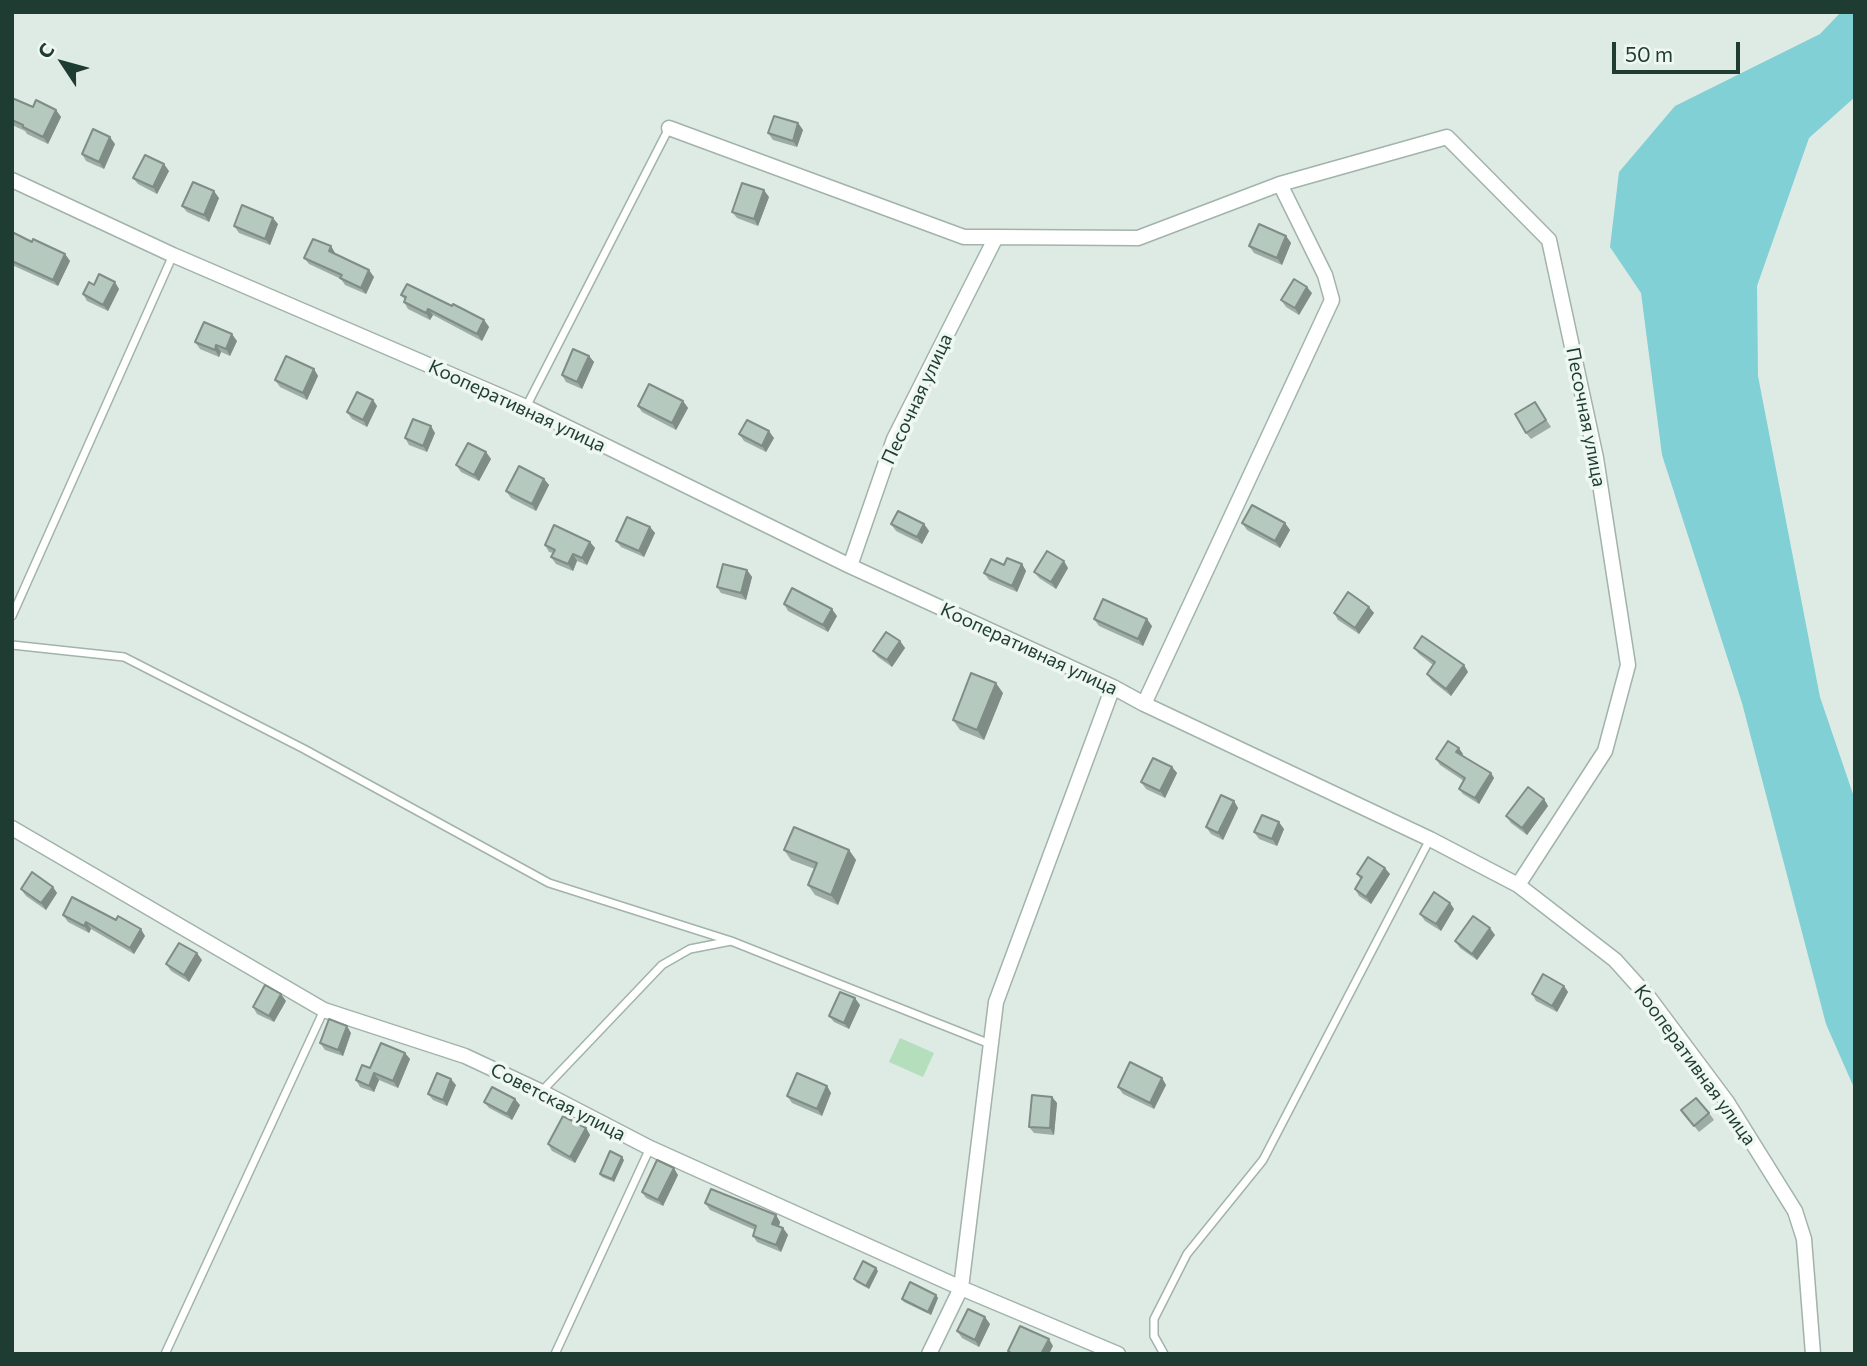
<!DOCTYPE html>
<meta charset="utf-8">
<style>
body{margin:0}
#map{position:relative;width:1867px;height:1366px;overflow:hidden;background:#deebe4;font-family:Commissioner,sans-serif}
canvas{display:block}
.frame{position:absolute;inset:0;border:14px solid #1e3c31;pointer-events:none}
.north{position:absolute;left:28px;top:28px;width:70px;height:70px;-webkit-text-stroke:5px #eef7f2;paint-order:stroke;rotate:306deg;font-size:19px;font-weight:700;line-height:28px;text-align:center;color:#1e3c31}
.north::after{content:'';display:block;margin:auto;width:24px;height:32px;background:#1e3c31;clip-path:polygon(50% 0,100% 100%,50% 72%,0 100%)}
.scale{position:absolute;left:1612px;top:42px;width:128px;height:32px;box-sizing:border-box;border:4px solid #1e3c31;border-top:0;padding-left:9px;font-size:21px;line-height:24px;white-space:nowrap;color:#1e3c31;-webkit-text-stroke:5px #eef7f2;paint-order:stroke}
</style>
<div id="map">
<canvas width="1867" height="1366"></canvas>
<div class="frame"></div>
<div class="north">С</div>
<div class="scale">50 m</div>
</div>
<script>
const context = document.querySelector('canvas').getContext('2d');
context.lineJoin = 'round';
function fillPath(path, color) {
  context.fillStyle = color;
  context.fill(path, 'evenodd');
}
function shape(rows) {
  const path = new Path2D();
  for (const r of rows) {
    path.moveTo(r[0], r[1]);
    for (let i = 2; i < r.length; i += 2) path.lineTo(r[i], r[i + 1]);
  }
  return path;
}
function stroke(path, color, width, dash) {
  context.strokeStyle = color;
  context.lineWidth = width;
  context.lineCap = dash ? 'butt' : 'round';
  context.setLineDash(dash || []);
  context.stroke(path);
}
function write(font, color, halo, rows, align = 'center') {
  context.font = font + ' Commissioner,sans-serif';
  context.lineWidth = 7;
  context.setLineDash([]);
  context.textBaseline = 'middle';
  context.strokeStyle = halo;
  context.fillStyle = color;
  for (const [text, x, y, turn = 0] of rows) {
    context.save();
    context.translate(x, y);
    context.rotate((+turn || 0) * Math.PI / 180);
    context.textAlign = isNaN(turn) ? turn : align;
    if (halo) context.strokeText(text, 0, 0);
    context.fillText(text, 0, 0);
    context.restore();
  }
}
const green = shape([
 [900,1038,934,1053,923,1077,889,1062]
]);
const water = shape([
 [1841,12,1855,12,1855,97,1809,138,1757,286,1758,376,1820,697,1855,800,1855,1090,1826,1024,1742,703,1662,455,1641,293,1610,247,1619,172,1675,106,1820,34]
]);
const service = shape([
 [526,407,669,128],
 [12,616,173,255],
 [12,645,124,657,304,749,549,883,731,941],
 [542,1091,662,965,690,949,731,941,990,1044],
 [165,1354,324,1010],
 [555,1354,650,1148],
 [1164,1354,1154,1336,1154,1319,1187,1254,1263,1160,1430,839]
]);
const minor = shape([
 [669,128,964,237,996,237],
 [12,180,173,255,526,407,850,566,1113,687,1144,704,1430,839,1518,885,1615,960,1650,999,1727,1102,1795,1211,1804,1239,1813,1354],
 [850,566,894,439,996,237,1138,238,1280,184,1447,137,1549,240,1596,458,1628,665,1605,751,1518,885],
 [1144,704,1332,300,1325,275,1280,184],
 [12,828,324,1010,465,1056,542,1092,650,1148,961,1288,1118,1354],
 [929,1354,961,1288,996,1002,1113,687]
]);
const wall = shape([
 [12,98,33,107,56,110,61,117,48,144,27,134,25,131,12,125],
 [798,123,803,130,797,147,773,140,768,133],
 [115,144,104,169,86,161,82,154],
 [169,171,157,194,138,184,133,178],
 [769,197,758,226,737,218,732,212],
 [219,198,209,222,187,212,182,206],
 [278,224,270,245,239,233,234,226],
 [12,232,32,242,65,254,70,261,58,286,12,265],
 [1286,236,1291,243,1282,265,1254,253,1249,246],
 [331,246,335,254,374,277,366,294,345,285,341,279,309,264,304,258],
 [94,285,119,289,108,311,87,301,83,294],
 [1312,293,1299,315,1286,307,1281,300],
 [401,295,452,306,484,320,489,327,482,341,433,315,430,320,408,309,404,302,405,300],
 [237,341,230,356,221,352,219,357,200,349,195,342],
 [589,356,594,362,582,389,566,382,562,375],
 [314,369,318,376,307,400,280,387,275,380],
 [373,400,377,406,367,427,352,419,347,412],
 [683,401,688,408,676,430,642,412,638,406],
 [1535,402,1551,427,1531,439,1526,433],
 [435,433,427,452,409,445,405,438],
 [739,434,774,438,766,452,744,441],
 [486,452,491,459,479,481,461,472,456,465],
 [544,479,549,485,536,511,511,498,506,491],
 [1242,523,1285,523,1290,530,1280,548,1247,530],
 [891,524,924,524,929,531,922,544,896,531],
 [650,527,655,533,644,557,621,547,616,541],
 [590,542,595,548,587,565,577,561,573,571,556,564,551,557,553,553,549,552,545,545],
 [1022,564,1026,571,1017,592,989,580,984,573,1004,565],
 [1068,568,1056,589,1039,578,1034,572],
 [747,570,752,577,746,600,721,593,717,587],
 [784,604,837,616,828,632,788,611],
 [1369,607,1374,613,1359,634,1338,620,1334,613],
 [1094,619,1152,626,1143,646,1099,626],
 [900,641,905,648,892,667,878,657,873,651],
 [1414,648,1464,665,1468,672,1451,696,1432,681,1427,674,1433,665,1419,654],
 [1003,693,984,740,960,730,953,720],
 [1463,754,1462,755,1491,773,1494,778,1479,804,1463,794,1459,789,1464,781,1440,765,1436,759],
 [1172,767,1177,773,1165,798,1146,789,1141,782],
 [1544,799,1548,806,1527,835,1511,823,1506,816],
 [1234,801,1238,808,1223,840,1211,834,1206,827],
 [1284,829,1277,846,1259,839,1254,832],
 [784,850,849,850,856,860,838,905,815,895,808,885,815,869,791,860],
 [1357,874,1390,874,1371,904,1359,896,1355,889,1361,880],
 [53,887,57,893,46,910,26,896,21,889],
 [1450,903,1454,909,1441,931,1425,921,1420,914],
 [63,915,116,920,145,936,134,954,91,929,89,933,68,922],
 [1495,935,1477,960,1460,948,1455,941],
 [202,960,189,982,171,971,166,964],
 [1564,986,1568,992,1557,1012,1536,1001,1532,994],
 [286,1001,274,1022,257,1014,253,1007],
 [860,1005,849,1029,834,1022,829,1016],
 [351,1033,343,1056,325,1050,320,1043],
 [405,1053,410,1059,398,1088,379,1080,374,1092,360,1087,356,1080,370,1068],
 [1162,1078,1166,1085,1154,1109,1123,1094,1118,1087],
 [456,1085,447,1106,433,1100,428,1094],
 [827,1086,831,1093,822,1116,792,1103,787,1096],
 [1052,1097,1057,1103,1054,1135,1034,1133,1029,1127],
 [484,1102,520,1105,512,1120,489,1108],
 [1681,1110,1709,1113,1714,1120,1699,1132],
 [586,1128,590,1135,575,1163,552,1151,548,1144],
 [624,1160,614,1182,602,1177,600,1174],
 [678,1175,663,1206,646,1198,642,1192],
 [705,1203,776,1215,780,1222,779,1227,783,1228,788,1235,781,1252,757,1242,753,1236,755,1230,710,1210],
 [878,1271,869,1289,856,1282,854,1279],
 [936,1295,938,1298,931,1315,904,1302,902,1299],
 [990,1324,979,1347,962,1338,957,1331]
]);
const shadedWall = shape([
 [56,110,61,117,48,144,43,137],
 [798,123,803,130,797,147,793,141],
 [110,137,115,144,104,169,99,162],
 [164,164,169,171,157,194,153,187],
 [764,190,769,197,758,226,754,219],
 [214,191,219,198,209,222,204,215],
 [273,218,278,224,270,245,265,239],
 [1286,236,1291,243,1282,265,1277,258],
 [331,246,335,253,333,258,329,251],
 [65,254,70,261,58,286,53,280],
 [369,270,374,277,366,294,361,288],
 [115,282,119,289,108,311,103,305],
 [1307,287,1312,293,1299,315,1295,308],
 [428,309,433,315,430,320,426,313],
 [484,320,489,327,482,341,477,334],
 [232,334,237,341,230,356,226,349],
 [216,345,221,352,219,357,215,350],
 [589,356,594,362,582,389,577,382],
 [314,369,318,376,307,400,303,393],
 [373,400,377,406,367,427,363,420],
 [683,401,688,408,676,430,672,423],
 [431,426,435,433,427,452,423,446],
 [769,431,774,438,766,452,762,446],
 [486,452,491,459,479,481,474,475],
 [544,479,549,485,536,511,532,504],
 [1285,523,1290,530,1280,548,1275,541],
 [924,524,929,531,922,544,917,537],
 [650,527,655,533,644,557,639,551],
 [590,542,595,548,587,565,582,558],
 [573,554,577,561,573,571,568,564],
 [1064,561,1068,568,1056,589,1051,582],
 [1022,564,1026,571,1017,592,1012,586],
 [747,570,752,577,746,600,741,593],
 [1369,607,1374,613,1359,634,1355,628],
 [832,609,837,616,828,632,823,625],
 [1147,619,1152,626,1143,646,1138,639],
 [900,641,905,648,892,667,887,660],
 [1464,665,1468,672,1451,696,1446,689],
 [996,683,1003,693,984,740,977,730],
 [1459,748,1463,754,1460,758,1456,752],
 [1172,767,1177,773,1165,798,1160,791],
 [1491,773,1494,778,1479,804,1475,798],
 [1544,799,1548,806,1527,835,1522,828],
 [1234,801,1238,808,1223,840,1218,833],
 [1279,822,1284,829,1277,846,1272,839],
 [849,850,856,860,838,905,831,895],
 [1385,868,1390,874,1371,904,1366,897],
 [53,887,57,893,46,910,41,903],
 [1450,903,1454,909,1441,931,1436,924],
 [86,922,91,929,89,933,84,926],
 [1490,928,1495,935,1477,960,1472,954],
 [141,929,145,936,134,954,130,948],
 [197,953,202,960,189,982,184,975],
 [1564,986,1568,992,1557,1012,1552,1006],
 [281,994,286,1001,274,1022,269,1016],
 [855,998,860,1005,849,1029,844,1023],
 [347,1026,351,1033,343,1056,338,1050],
 [405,1053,410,1059,398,1088,393,1081],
 [374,1073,379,1080,374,1092,369,1086],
 [1162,1078,1166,1085,1154,1109,1150,1103],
 [451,1079,456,1085,447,1106,443,1100],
 [827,1086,831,1093,822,1116,817,1109],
 [1052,1097,1057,1103,1054,1135,1050,1128],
 [515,1099,520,1105,512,1120,507,1114],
 [586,1128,590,1135,575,1163,570,1157],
 [622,1157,624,1160,614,1182,612,1179],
 [674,1168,678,1175,663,1206,658,1200],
 [776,1215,780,1222,777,1231,772,1224],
 [783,1228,788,1235,781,1252,776,1245],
 [876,1268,878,1271,869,1289,866,1286],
 [936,1295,938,1298,931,1315,928,1312],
 [985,1317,990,1324,979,1347,975,1340],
 [1049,1339,1053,1346,1049,1354,1041,1354]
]);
const building = shape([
 [12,98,33,107,36,100,56,110,43,137,23,127,23,125,12,120,12,98],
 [774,116,798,123,793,141,768,133,774,116],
 [93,129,110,137,99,162,82,154,93,129],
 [145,155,164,164,153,187,133,178,145,155],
 [193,182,214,191,204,215,182,206,193,182],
 [742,183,764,190,754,219,732,212,742,183],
 [242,205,273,218,265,239,234,226,242,205],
 [1259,224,1286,236,1277,258,1249,246,1259,224],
 [12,232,32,242,33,239,65,254,53,280,12,261,12,232],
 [313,239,331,246,329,251,369,270,361,288,340,278,342,275,304,258,313,239],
 [99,274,115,282,103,305,83,294,89,282,94,285,99,274],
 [1294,279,1307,287,1295,308,1281,300,1294,279],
 [407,284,452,306,453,304,484,320,477,334,428,309,426,313,404,302,406,297,401,295,407,284],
 [204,322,232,334,226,349,216,345,215,350,195,342,204,322],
 [573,349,589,356,577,382,562,375,573,349],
 [286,356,314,369,303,393,275,380,286,356],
 [649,384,683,401,672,423,638,406,649,384],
 [357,392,373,400,363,420,347,412,357,392],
 [1535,402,1546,420,1526,433,1515,414,1535,402],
 [413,419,431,426,423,446,405,438,413,419],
 [747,420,769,431,762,446,739,434,747,420],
 [468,443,486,452,474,475,456,465,468,443],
 [519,466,544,479,532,504,506,491,519,466],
 [1252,505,1285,523,1275,541,1242,523,1252,505],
 [898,511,924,524,917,537,891,524,898,511],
 [627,517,650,527,639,551,616,541,627,517],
 [554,525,590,542,582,558,573,554,568,564,551,557,555,550,545,545,554,525],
 [1047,551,1064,561,1051,582,1034,572,1047,551],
 [1007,558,1022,564,1012,586,984,573,991,559,1004,565,1007,558],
 [723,564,747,570,741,593,717,587,723,564],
 [792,588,832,609,823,625,784,604,792,588],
 [1348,592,1369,607,1355,628,1334,613,1348,592],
 [1103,599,1147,619,1138,639,1094,619,1103,599],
 [886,632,900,641,887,660,873,651,886,632],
 [1422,636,1464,665,1446,689,1427,674,1435,662,1414,648,1422,636],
 [971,673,996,683,977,730,953,720,971,673],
 [1448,741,1459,748,1456,752,1491,773,1475,798,1459,789,1465,778,1436,759,1448,741],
 [1153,758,1172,767,1160,791,1141,782,1153,758],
 [1528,787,1544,799,1522,828,1506,816,1528,787],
 [1221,795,1234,801,1218,833,1206,827,1221,795],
 [1262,815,1279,822,1272,839,1254,832,1262,815],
 [794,827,849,850,831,895,808,885,817,863,784,850,794,827],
 [1368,857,1385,868,1366,897,1355,889,1362,877,1357,874,1368,857],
 [32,872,53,887,41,903,21,889,32,872],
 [1434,892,1450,903,1436,924,1420,914,1434,892],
 [72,897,116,920,118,916,141,929,130,948,86,922,84,926,63,915,72,897],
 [1473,916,1490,928,1472,954,1455,941,1473,916],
 [179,943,197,953,184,975,166,964,179,943],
 [1543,974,1564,986,1552,1006,1532,994,1543,974],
 [265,985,281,994,269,1016,253,1007,265,985],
 [840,992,855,998,844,1023,829,1016,840,992],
 [329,1019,347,1026,338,1050,320,1043,329,1019],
 [381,1043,405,1053,393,1081,374,1073,369,1086,356,1080,362,1065,370,1068,381,1043],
 [1130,1062,1162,1078,1150,1103,1118,1087,1130,1062],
 [437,1073,451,1079,443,1100,428,1094,437,1073],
 [797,1073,827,1086,817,1109,787,1096,797,1073],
 [492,1087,515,1099,507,1114,484,1102,492,1087],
 [1032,1095,1052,1097,1050,1128,1029,1127,1032,1095],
 [1696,1098,1709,1113,1694,1126,1681,1110,1696,1098],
 [563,1116,586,1128,570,1157,548,1144,563,1116],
 [610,1151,622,1157,612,1179,600,1174,610,1151],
 [657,1160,674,1168,658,1200,642,1192,657,1160],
 [711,1189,776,1215,772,1224,783,1228,776,1245,753,1236,756,1226,705,1203,711,1189],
 [863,1261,876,1268,866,1286,854,1279,863,1261],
 [910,1282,936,1295,928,1312,902,1299,910,1282],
 [968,1309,985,1317,975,1340,957,1331,968,1309],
 [1020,1326,1049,1339,1041,1354,1013,1354,1008,1351,1020,1326]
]);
const streetNames = [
 ["Песочная улица",917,399,-65],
 ["Кооперативная улица",517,406,25],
 ["Песочная улица",1586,417,79],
 ["Кооперативная улица",1029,649,25],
 ["Кооперативная улица",1695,1065,54],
 ["Советская улица",558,1102,27]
];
fillPath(green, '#b4debc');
fillPath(water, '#80d0d5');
stroke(service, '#a1b3ab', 10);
stroke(minor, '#a1b3ab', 17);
stroke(service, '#fff', 7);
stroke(minor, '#fff', 14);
fillPath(wall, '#9dada4');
fillPath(shadedWall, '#7f8d86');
fillPath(building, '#b6c9bf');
stroke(building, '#7f8d86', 2);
write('19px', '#1e3c31', '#eef7f2', streetNames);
</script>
